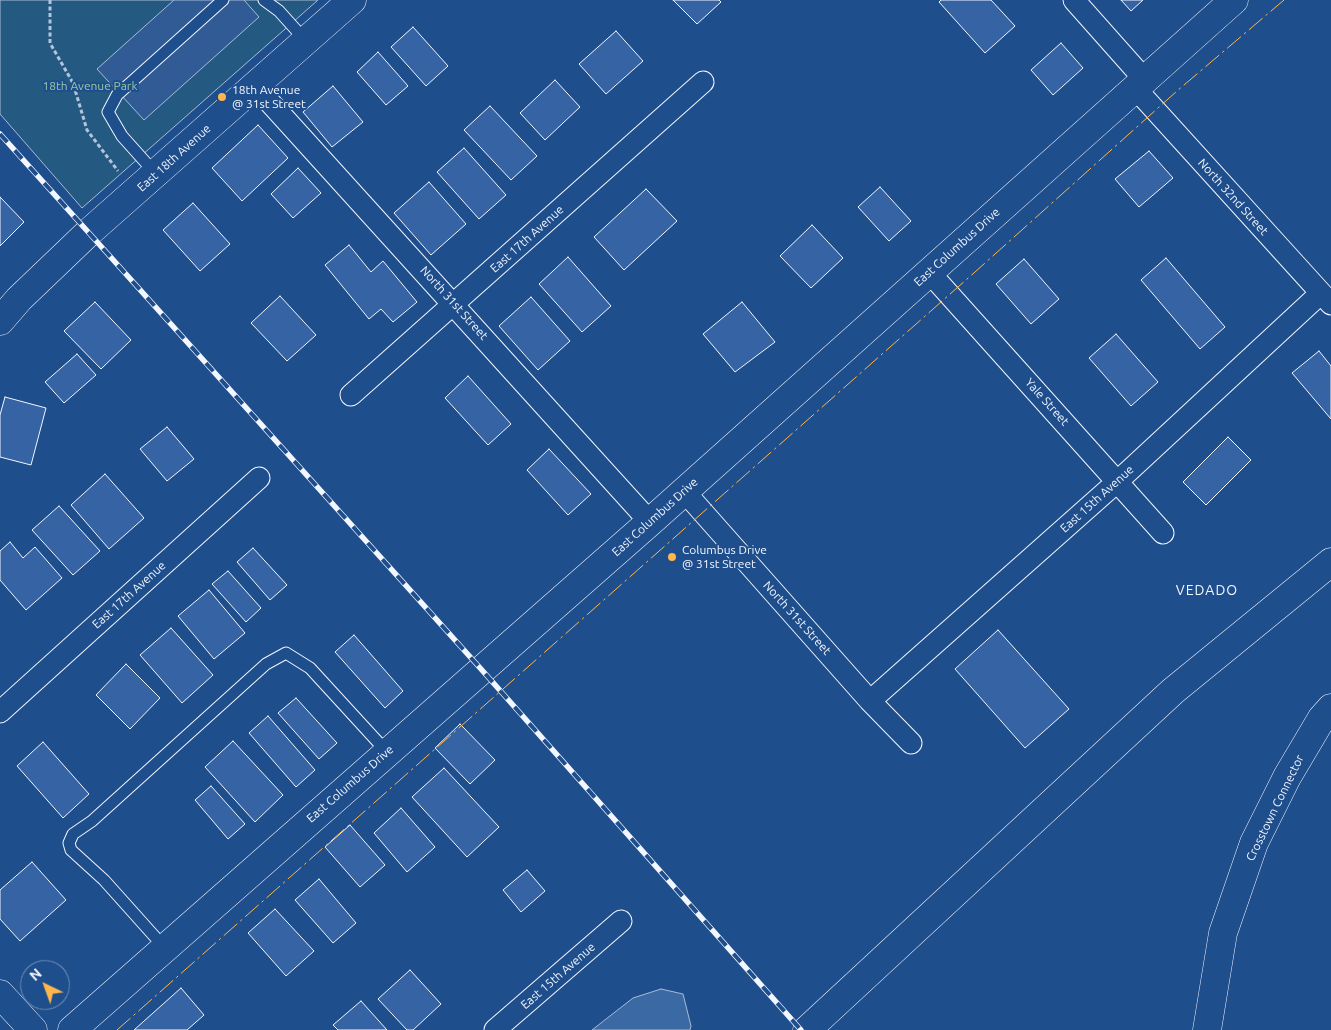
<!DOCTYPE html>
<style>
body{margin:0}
#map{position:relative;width:1331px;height:1030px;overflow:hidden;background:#1f4e8c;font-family:Ubuntu,sans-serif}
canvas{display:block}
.north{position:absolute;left:20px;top:960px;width:50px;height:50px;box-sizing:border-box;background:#1f4e8c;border:1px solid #7391ba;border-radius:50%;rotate:318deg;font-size:14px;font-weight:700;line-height:20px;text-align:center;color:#f2f6ff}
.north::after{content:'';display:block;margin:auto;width:18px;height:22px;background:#ffb74d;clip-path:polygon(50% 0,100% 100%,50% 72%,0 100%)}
</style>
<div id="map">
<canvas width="1331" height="1030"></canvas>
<div class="north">N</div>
</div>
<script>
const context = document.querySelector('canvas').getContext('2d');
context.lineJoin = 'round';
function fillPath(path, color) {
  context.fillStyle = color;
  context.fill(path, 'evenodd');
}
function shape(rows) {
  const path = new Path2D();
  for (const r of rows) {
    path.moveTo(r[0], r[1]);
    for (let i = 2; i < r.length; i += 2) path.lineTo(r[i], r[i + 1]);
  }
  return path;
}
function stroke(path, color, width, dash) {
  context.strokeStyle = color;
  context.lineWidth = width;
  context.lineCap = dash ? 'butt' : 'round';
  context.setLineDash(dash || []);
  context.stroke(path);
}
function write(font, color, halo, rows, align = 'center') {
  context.font = font + ' Ubuntu,sans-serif';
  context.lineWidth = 4;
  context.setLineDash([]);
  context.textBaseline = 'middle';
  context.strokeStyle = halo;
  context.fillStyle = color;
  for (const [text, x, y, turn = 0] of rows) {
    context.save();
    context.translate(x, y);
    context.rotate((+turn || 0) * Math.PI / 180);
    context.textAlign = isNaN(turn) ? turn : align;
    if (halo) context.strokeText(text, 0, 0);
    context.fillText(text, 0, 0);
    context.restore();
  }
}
const green = shape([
 [0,0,318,0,82,208,0,114,0,0]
]);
const parking = shape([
 [174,0,244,0,259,17,144,120,97,69,174,0]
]);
const water = shape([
 [661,989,683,994,691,1026,690,1030,592,1030,633,998,661,989]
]);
const building = shape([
 [673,0,719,0,721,2,697,24,673,0],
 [941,0,991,0,1015,26,985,53,939,2,941,0],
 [1121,0,1143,0,1131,11,1121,0],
 [413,27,448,66,426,86,391,47,413,27],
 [616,31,643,61,606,94,579,64,616,31],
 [1061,43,1083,68,1053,95,1031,70,1061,43],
 [378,52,408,86,386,105,357,72,378,52],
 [555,80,580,107,545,140,520,113,555,80],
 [333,86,363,122,332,147,303,112,333,86],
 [490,106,537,156,511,180,464,130,490,106],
 [258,125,288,158,242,201,212,168,258,125],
 [464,148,506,195,479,219,437,172,464,148],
 [1149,151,1173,178,1139,207,1115,179,1149,151],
 [298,168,321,193,293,218,271,194,298,168],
 [429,182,466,224,431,255,394,213,429,182],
 [880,187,911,221,889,241,858,207,880,187],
 [646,189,677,221,624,270,594,237,646,189],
 [0,197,24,222,0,246,0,197],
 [193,203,230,244,200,271,163,230,193,203],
 [812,225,843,258,811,288,780,256,812,225],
 [349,245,371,272,383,261,417,302,393,322,381,309,369,319,325,265,349,245],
 [568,257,611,306,582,332,539,284,568,257],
 [1166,258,1225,327,1200,349,1141,280,1166,258],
 [1024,259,1059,299,1031,324,996,284,1024,259],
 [280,296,316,335,287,361,251,323,280,296],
 [531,297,570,341,538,370,499,326,531,297],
 [95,302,131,340,101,369,64,331,95,302],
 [742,302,775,342,735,372,703,334,742,302],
 [1116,334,1158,382,1131,406,1089,358,1116,334],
 [1319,351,1331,366,1331,419,1292,373,1319,351],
 [77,354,96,375,64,403,45,382,77,354],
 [468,376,511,424,488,445,445,398,468,376],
 [5,397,46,408,31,465,0,457,0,415,5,397],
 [167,427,194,459,167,481,140,449,167,427],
 [1228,437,1251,460,1206,505,1183,482,1228,437],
 [549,449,591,494,568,515,527,470,549,449],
 [105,474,144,518,109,549,71,505,105,474],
 [59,506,100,551,73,575,32,530,59,506],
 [10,542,23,558,35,547,62,578,26,610,0,580,0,551,10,542],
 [253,548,287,585,270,600,237,562,253,548],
 [228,571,261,608,246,622,212,584,228,571],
 [209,590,245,633,214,659,178,616,209,590],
 [171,628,213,675,182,703,140,655,171,628],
 [998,630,1069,709,1025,748,955,669,998,630],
 [354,635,403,691,385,708,335,652,354,635],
 [126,664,160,698,130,729,96,695,126,664],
 [296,698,337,743,319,759,278,713,296,698],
 [268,716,315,770,296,787,249,733,268,716],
 [460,724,495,760,470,784,435,748,460,724],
 [233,741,283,795,255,822,205,767,233,741],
 [43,742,89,794,63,818,17,766,43,742],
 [444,768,499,827,467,857,412,797,444,768],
 [211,786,245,824,228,839,195,800,211,786],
 [401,808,435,847,407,872,374,833,401,808],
 [350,825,385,865,360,887,325,847,350,825],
 [32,862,66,900,20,941,0,919,0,890,32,862],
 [527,870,545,891,521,912,503,890,527,870],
 [319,879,356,923,333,943,295,900,319,879],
 [275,909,314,951,286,976,248,933,275,909],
 [410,970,441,1004,413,1030,407,1030,378,999,410,970],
 [181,988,204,1015,187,1030,134,1030,181,988],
 [361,1001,387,1030,338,1030,333,1025,361,1001]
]);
const path = shape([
 [50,0,50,43,73,83,87,130,118,171]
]);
const lane = shape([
 [264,0,279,11,306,41],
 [156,174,122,136,108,112,117,95,223,0],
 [164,947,104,880,71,850,69,843,73,834,92,821,266,664,286,653,310,668,387,752]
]);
const street = shape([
 [1074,0,1145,80],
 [255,86,650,522],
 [1136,89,1331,304],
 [929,272,1163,533],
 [351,395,703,82],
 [684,491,870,701,911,743],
 [870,701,1118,481,1321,293],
 [0,712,259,478],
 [495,1030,621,921]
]);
const secondary = shape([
 [0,321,19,299,88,233,352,0],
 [0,994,33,1030],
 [72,1030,650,522,1234,0]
]);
const highway = shape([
 [807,1030,1173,691,1331,562],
 [1207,1030,1223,933,1254,843,1287,777,1322,718,1331,708]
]);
const rail = shape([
 [0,134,481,669,801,1030]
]);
const power = shape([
 [117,1030,975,272,1177,91,1284,0]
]);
const markers = [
 [222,97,5,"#ffb74d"],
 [672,557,5,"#ffb74d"]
];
const parkNames = [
 ["18th Avenue Park",90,86]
];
const poiNames = [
 ["18th Avenue",232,90],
 ["@ 31st Street",232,104],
 ["Columbus Drive",682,550],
 ["@ 31st Street",682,564]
];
const streetNames = [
 ["East 18th Avenue",174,158,-42],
 ["North 32nd Street",1233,197,48],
 ["East 17th Avenue",527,239,-42],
 ["East Columbus Drive",957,247,-42],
 ["North 31st Street",454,303,48],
 ["Yale Street",1047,402,48],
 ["East 15th Avenue",1097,499,-42],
 ["East Columbus Drive",655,517,-42],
 ["East 17th Avenue",129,595,-42],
 ["North 31st Street",797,618,48],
 ["East Columbus Drive",350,784,-41],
 ["Crosstown Connector",1275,808,-64],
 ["East 15th Avenue",558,976,-41]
];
const neighbourhoodNames = [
 ["VEDADO",1207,590]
];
fillPath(green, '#245a82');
stroke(green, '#a8bbd7', 1);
fillPath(parking, '#305b95');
stroke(parking, '#a8bbd7', 1);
fillPath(water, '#3b69a3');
stroke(water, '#a8bbd7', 1);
fillPath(building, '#3563a3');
stroke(building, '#f2f6ff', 1);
stroke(lane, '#f2f6ff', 13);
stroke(street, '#f2f6ff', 23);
stroke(secondary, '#f2f6ff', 29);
stroke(highway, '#f2f6ff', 29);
stroke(path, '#b3c4dc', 3, [4, 2.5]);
stroke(lane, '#1f4e8c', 11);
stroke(street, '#1f4e8c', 21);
stroke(secondary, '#1f4e8c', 28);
stroke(highway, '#1f4e8c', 28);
stroke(rail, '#f2f6ff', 5.5);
stroke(rail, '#1f4e8c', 4, [11]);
stroke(power, '#ffb74d', 1, [18, 4, 2.5, 4]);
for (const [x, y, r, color] of markers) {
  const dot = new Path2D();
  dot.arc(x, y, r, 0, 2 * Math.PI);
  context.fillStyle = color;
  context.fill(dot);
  stroke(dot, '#1f4e8c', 2);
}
write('12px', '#97c8a6', '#1f4e8c', parkNames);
write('12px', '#f2f6ff', '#1f4e8c', poiNames, 'left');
write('12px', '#f2f6ff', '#1f4e8c', streetNames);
context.letterSpacing = '1px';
write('14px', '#f2f6ff', '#1f4e8c', neighbourhoodNames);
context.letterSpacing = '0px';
</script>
